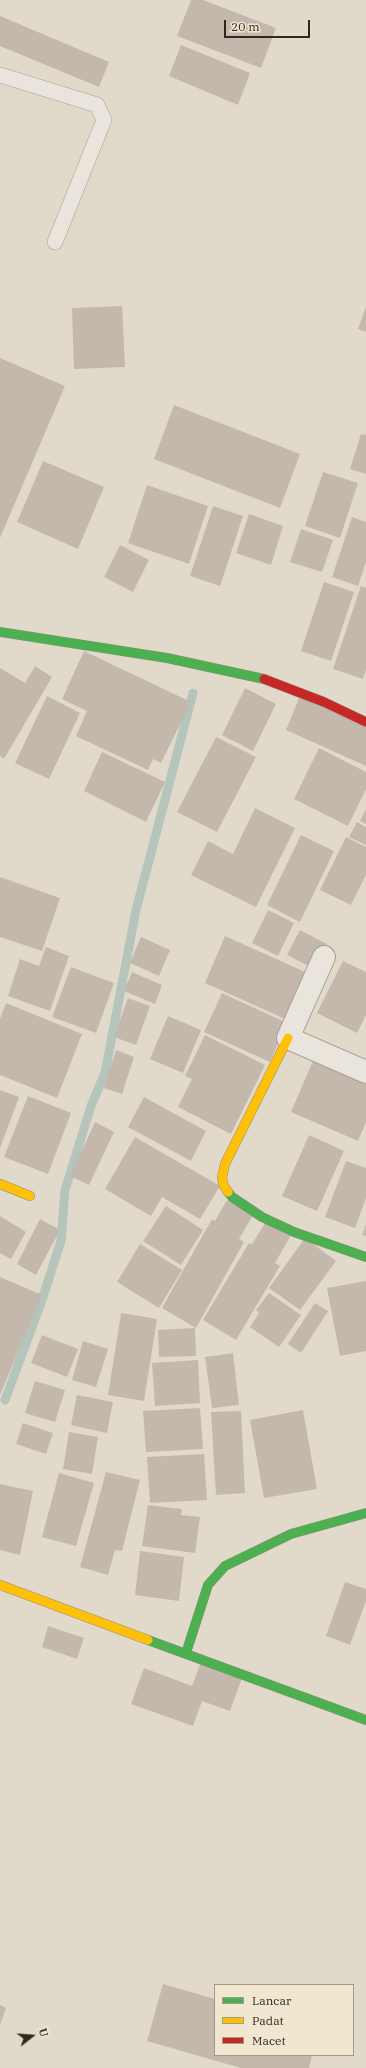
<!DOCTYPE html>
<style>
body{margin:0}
#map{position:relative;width:366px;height:2068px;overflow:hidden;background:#e1dacb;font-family:"IBM Plex Serif",serif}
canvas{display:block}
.legend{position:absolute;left:214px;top:1984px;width:140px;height:72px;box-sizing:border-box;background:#f1e7d1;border:1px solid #a59a89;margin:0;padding:5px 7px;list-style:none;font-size:12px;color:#32271e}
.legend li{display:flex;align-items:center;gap:8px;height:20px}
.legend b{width:20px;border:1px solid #a59a89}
.north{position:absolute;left:12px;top:2016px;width:40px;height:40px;-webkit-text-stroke:3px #f1e7d1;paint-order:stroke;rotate:73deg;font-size:11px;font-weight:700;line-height:16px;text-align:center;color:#32271e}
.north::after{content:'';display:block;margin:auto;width:14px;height:18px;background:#32271e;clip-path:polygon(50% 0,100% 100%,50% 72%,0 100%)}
.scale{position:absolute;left:224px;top:20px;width:86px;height:18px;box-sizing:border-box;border:2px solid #32271e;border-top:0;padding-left:5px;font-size:12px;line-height:14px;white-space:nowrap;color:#32271e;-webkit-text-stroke:3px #f1e7d1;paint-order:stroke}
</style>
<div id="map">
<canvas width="366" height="2068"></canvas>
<ul class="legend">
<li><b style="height:5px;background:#4caf50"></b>Lancar</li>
<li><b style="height:5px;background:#ffc107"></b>Padat</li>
<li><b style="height:5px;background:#c62828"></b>Macet</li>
</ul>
<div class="north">U</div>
<div class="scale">20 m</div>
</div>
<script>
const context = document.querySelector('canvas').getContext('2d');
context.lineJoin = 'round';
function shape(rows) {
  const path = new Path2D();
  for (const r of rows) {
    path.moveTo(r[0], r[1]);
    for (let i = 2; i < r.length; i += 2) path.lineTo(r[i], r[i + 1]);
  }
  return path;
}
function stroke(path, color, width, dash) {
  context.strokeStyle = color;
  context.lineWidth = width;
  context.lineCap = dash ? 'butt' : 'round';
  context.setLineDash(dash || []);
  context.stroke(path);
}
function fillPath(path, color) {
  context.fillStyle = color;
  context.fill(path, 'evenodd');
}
const stream = shape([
 [5,1400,40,1306,61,1241,65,1190,91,1106,105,1073,136,910,193,693]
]);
const building = shape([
 [191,0,203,0,276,28,261,68,177,36],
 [0,16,109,62,99,87,0,46],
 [181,45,250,73,238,105,169,76],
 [122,306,125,367,74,369,72,308],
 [366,307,366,332,358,329],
 [0,358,65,386,0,538],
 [174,405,300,454,280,508,154,459],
 [361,434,366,435,366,474,350,469],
 [43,461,104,487,78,549,17,522],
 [323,472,358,483,340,538,305,526],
 [147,485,208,506,189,564,128,543],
 [213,506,243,516,220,586,190,576],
 [249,514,283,526,271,565,236,553],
 [352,517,366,522,366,562,358,586,332,577],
 [301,529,333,540,322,572,290,562],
 [120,545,149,560,133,592,104,577],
 [324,582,354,592,331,661,301,651],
 [361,586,366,588,366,670,363,679,333,669],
 [84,651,191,702,161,763,153,759,148,770,76,736,87,711,62,699],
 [35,666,52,677,4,759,0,756,0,668,25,683],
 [245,688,276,704,253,751,222,735],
 [47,696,80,713,49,779,15,763],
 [300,696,366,725,366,766,286,730],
 [216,737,256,757,217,832,177,812],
 [319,748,366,772,366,789,348,826,294,799],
 [102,752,165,782,146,822,84,791],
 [255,808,295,828,256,907,191,875,208,841,233,854],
 [366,809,366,824,360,821],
 [357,822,366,827,366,845,349,837],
 [301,835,334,851,300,922,267,905],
 [346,837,366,847,366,875,351,905,320,890],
 [0,877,60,898,42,951,0,937],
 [268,910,294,923,278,956,252,943],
 [300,930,327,944,314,969,287,955],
 [225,936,312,975,292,1022,205,983],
 [141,937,170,950,159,976,130,963],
 [46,947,69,956,50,1011,8,996,20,959,39,966],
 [343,961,366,972,366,1015,357,1033,317,1013],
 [71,967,114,983,96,1033,52,1017],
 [132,972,162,985,155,1004,124,991],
 [222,993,287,1023,270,1062,204,1032],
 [128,998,150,1006,136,1045,114,1037],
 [6,1003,82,1034,57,1098,0,1075,0,1019],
 [168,1016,201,1030,183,1073,150,1059],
 [205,1035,265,1065,231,1134,178,1107,192,1079,185,1076],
 [116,1050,134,1057,122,1094,104,1088],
 [315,1056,366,1079,366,1122,358,1141,291,1112],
 [0,1090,19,1097,0,1148],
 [28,1096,71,1113,48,1174,4,1157],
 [144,1097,206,1131,191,1161,128,1127],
 [95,1122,114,1132,89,1185,70,1176],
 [309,1135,344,1151,317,1211,282,1196],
 [135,1137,220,1186,200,1219,162,1197,151,1216,105,1189],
 [346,1161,366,1168,366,1198,355,1228,325,1217],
 [227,1200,253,1215,239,1239,244,1242,196,1328,162,1308,212,1219,215,1221],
 [166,1206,203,1230,181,1265,143,1241],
 [0,1216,26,1232,11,1259,0,1253],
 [40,1219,60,1230,36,1275,17,1264],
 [267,1220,291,1235,275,1263,280,1266,236,1340,203,1320,249,1243,252,1244],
 [366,1224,366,1236,362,1235],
 [305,1238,336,1261,300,1310,269,1288],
 [140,1244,182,1270,159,1308,117,1282],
 [0,1277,42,1295,0,1395],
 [366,1281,366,1351,340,1356,327,1288],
 [269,1293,301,1315,279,1347,250,1327,259,1313,256,1310],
 [315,1303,328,1311,301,1353,288,1344],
 [121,1313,157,1319,144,1401,108,1395],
 [195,1328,196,1356,159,1357,158,1330],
 [42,1335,78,1349,67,1377,31,1363],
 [83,1341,108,1349,96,1387,72,1380],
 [233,1353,239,1405,212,1408,205,1357],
 [198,1360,200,1403,155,1406,152,1363],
 [35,1381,65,1390,55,1422,25,1413],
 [77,1395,113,1402,107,1433,71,1425],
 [200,1408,203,1449,146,1452,143,1411],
 [303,1410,317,1489,264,1498,250,1420],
 [241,1411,245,1493,216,1495,211,1412],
 [23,1423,53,1433,46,1454,16,1444],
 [69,1432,98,1437,92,1474,63,1469],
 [204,1454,207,1500,150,1503,147,1457],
 [106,1472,140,1480,122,1551,115,1550,108,1575,80,1567],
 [59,1473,94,1483,76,1546,42,1537],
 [0,1484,33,1491,20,1555,0,1550],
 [148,1505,182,1509,181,1515,200,1517,195,1553,142,1546],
 [140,1551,184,1557,179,1601,135,1595],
 [345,1582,366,1589,366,1601,350,1645,326,1636],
 [48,1626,84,1638,77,1659,42,1647],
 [201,1662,242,1678,230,1711,202,1701,193,1726,131,1704,144,1668,192,1686],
 [163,1984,215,1999,215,2055,312,2055,309,2068,241,2068,147,2041],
 [0,2005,6,2008,0,2025]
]);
const lane = shape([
 [0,75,97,105,104,120,55,242]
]);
const street = shape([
 [324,957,288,1038,366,1072]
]);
const fast = shape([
 [0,632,167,658,264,679],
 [228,1192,232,1197,262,1217,294,1232,366,1257],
 [148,1640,366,1720],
 [186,1653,208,1585,225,1566,291,1534,366,1513]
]);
const slow = shape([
 [0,1184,30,1196],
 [228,1192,224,1186,222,1178,225,1164,288,1038],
 [0,1585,148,1640]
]);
const jam = shape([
 [264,679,324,702,366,722]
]);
stroke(stream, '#b6c5bc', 9);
fillPath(building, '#c4b8ac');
stroke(lane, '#a69f94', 16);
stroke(street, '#a69f94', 24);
stroke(fast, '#958e84', 10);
stroke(slow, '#958e84', 10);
stroke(jam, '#958e84', 10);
stroke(lane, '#eae5dc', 15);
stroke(street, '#eae5dc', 22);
stroke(fast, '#4caf50', 9);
stroke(slow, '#ffc107', 9);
stroke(jam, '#c62828', 9);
</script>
